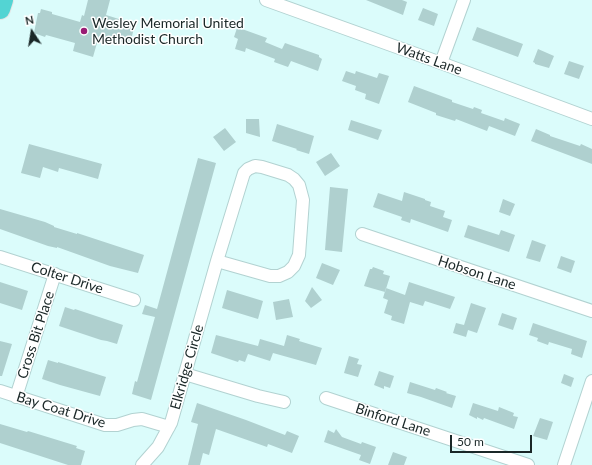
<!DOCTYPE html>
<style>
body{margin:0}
#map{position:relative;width:592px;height:465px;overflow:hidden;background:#dbfcfb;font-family:Lato,sans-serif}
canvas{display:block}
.north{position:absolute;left:12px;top:12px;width:40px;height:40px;-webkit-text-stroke:3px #fff;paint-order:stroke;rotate:348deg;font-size:11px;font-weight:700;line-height:16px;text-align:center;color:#1a2727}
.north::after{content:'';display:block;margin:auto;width:14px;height:18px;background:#1a2727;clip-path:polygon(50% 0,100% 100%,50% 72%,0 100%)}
.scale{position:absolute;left:450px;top:435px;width:82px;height:18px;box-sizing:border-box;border:2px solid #1a2727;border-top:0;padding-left:5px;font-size:12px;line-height:14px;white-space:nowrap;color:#1a2727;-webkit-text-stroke:3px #fff;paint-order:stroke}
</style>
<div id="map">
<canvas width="592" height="465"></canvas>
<div class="north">N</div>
<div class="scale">50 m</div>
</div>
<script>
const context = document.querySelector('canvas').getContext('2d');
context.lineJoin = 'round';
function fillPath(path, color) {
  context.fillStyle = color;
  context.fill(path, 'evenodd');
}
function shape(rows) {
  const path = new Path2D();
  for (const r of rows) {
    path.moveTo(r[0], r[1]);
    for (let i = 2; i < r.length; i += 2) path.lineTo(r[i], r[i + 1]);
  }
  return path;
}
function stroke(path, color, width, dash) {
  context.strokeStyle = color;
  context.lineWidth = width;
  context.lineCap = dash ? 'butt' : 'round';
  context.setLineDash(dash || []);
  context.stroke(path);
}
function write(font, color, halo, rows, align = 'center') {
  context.font = font + ' Lato,sans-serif';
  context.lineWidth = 3;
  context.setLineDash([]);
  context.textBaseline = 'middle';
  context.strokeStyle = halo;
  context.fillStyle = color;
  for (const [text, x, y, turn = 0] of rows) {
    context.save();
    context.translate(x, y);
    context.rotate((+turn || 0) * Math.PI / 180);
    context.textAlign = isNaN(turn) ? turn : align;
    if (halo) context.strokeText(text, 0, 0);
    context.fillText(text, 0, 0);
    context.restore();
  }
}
const building = shape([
 [88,0,110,0,106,15,135,24,130,44,99,36,93,57,73,51,75,43,46,35,45,37,34,33,38,13,40,13,41,9,52,12,52,14,80,22,82,15,84,16],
 [366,0,402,0,407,2,403,15],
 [423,8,438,14,434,26,418,20],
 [477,27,523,44,518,57,472,40],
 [237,28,242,30,242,29,267,38,265,42,282,49,285,43,319,55,319,57,322,59,318,71,291,61,288,67,274,62,275,59,246,48,245,52,235,49,238,39,234,37],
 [538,49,554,56,549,68,535,64,535,63,533,62],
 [569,61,584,66,579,79,564,74],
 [346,71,355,74,356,71,377,78,379,73,389,76,379,104,365,99,366,94,355,90,356,86,342,81],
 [414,86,452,100,452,102,473,109,474,107,482,110,481,113,504,121,505,118,520,124,515,136,489,126,487,131,456,119,455,121,436,115,436,113,408,102],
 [246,119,259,119,260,137,246,133],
 [351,120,382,130,378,140,348,130],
 [277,124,314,136,309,154,296,150,297,149,272,141],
 [225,128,236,142,224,151,213,137],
 [536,129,550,135,550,136,580,146,581,144,592,149,592,164,531,141],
 [29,144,102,164,98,179,59,168,58,172,43,167,40,178,21,173],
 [331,153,340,166,325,176,316,162],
 [198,158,216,163,151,400,132,394,135,381,137,382,155,317,142,314,145,305,157,309],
 [330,187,348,189,342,252,325,250],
 [404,192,425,199,425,200,431,202,430,206,445,211,443,217,452,220,448,232,411,219,410,223,401,220,402,217,373,207,378,193,402,201],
 [503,199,515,204,510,216,499,212],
 [0,209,45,222,54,226,54,227,77,234,77,233,144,255,138,273,110,266,57,247,57,248,48,246,0,229],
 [468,225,499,235,501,230,515,235,509,252,464,237],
 [532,240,546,245,540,262,526,258],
 [561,256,575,261,571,273,557,268],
 [322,263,340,270,333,285,316,278],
 [373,267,384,271,383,274,390,276,385,292,364,286,370,269,372,269],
 [0,282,28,291,22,310,0,303],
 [409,282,455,297,450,309,425,301,423,306,410,302,404,324,391,320,392,316,384,313,388,300,383,298,386,288,405,295],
 [312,287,322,300,311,308,305,301],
 [227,290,263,301,258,319,222,308],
 [289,299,293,317,276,320,273,302],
 [471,303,486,308,477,333,468,330,466,337,453,333,456,323,464,325],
 [65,307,74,310,75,309,123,325,117,344,107,341,101,340,59,326],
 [502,313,517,318,513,330,498,325],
 [533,323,587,341,582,358,571,354,572,349,549,342,548,345,537,341,538,338,529,335],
 [216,335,258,346,260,339,284,346,287,335,300,339,299,341,322,348,316,365,273,353,270,361,248,354,245,362,239,360,238,362,211,353],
 [0,341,12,344,2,376,0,376],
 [349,356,359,359,357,364,362,365,358,377,344,373],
 [48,360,58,363,58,362,106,377,100,396,60,385,42,379],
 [379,371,394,376,390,388,384,386,384,389,374,385],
 [564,374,574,378,571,387,561,383],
 [410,382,435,390,436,388,447,392,446,393,456,396,452,408,421,397,407,393],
 [197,403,246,420,285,435,287,431,299,436,292,453,268,444,267,447,216,429,209,455,203,453,200,465,188,465,198,424,191,422],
 [473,403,498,411,499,407,514,413,513,416,518,417,514,429,484,418,483,420,477,417,477,419,469,415],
 [540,418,553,422,547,440,533,436],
 [0,424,27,432,28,431,77,446,76,448,85,451,81,465,68,465,0,443],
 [336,429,342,437,361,444,362,442,376,447,370,464,359,460,361,455,324,442,328,430,334,433],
 [393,452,407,457,404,465,388,465]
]);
const minor = shape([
 [266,0,441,63,592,119],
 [441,63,464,0],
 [362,234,592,311],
 [0,257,134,300],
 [185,374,258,396,284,402],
 [0,391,105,425,117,425,133,420,142,419,169,427],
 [16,397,55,274],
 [326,398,528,465],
 [142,465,158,447,171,423,217,261,244,173,248,169,255,166,262,167,288,175,294,179,299,185,303,200,299,255,294,266,288,272,279,276,270,276,217,261],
 [564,465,592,381]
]);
const trunk = shape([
 [0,9,3,0]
]);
const markers = [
 [84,31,4,"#991b73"]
];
const poiNames = [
 ["Wesley Memorial United",92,23],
 ["Methodist Church",92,39]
];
const streetNames = [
 ["Watts Lane",429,59,20],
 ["Hobson Lane",477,273,18],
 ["Colter Drive",67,278,18],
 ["Cross Bit Place",36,335,-72],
 ["Elkridge Circle",187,367,-74],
 ["Bay Coat Drive",61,410,17],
 ["Binford Lane",393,420,18]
];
fillPath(building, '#afd0cf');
stroke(minor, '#b2d2d1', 14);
stroke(trunk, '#e4e5e5', 22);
stroke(minor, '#fff', 12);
stroke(trunk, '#53d4d3', 20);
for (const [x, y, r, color] of markers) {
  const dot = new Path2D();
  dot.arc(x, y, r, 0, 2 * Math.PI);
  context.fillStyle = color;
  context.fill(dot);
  stroke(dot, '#fff', 1.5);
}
write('14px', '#1a2727', '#fff', poiNames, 'left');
write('14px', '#1a2727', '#fff', streetNames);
</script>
